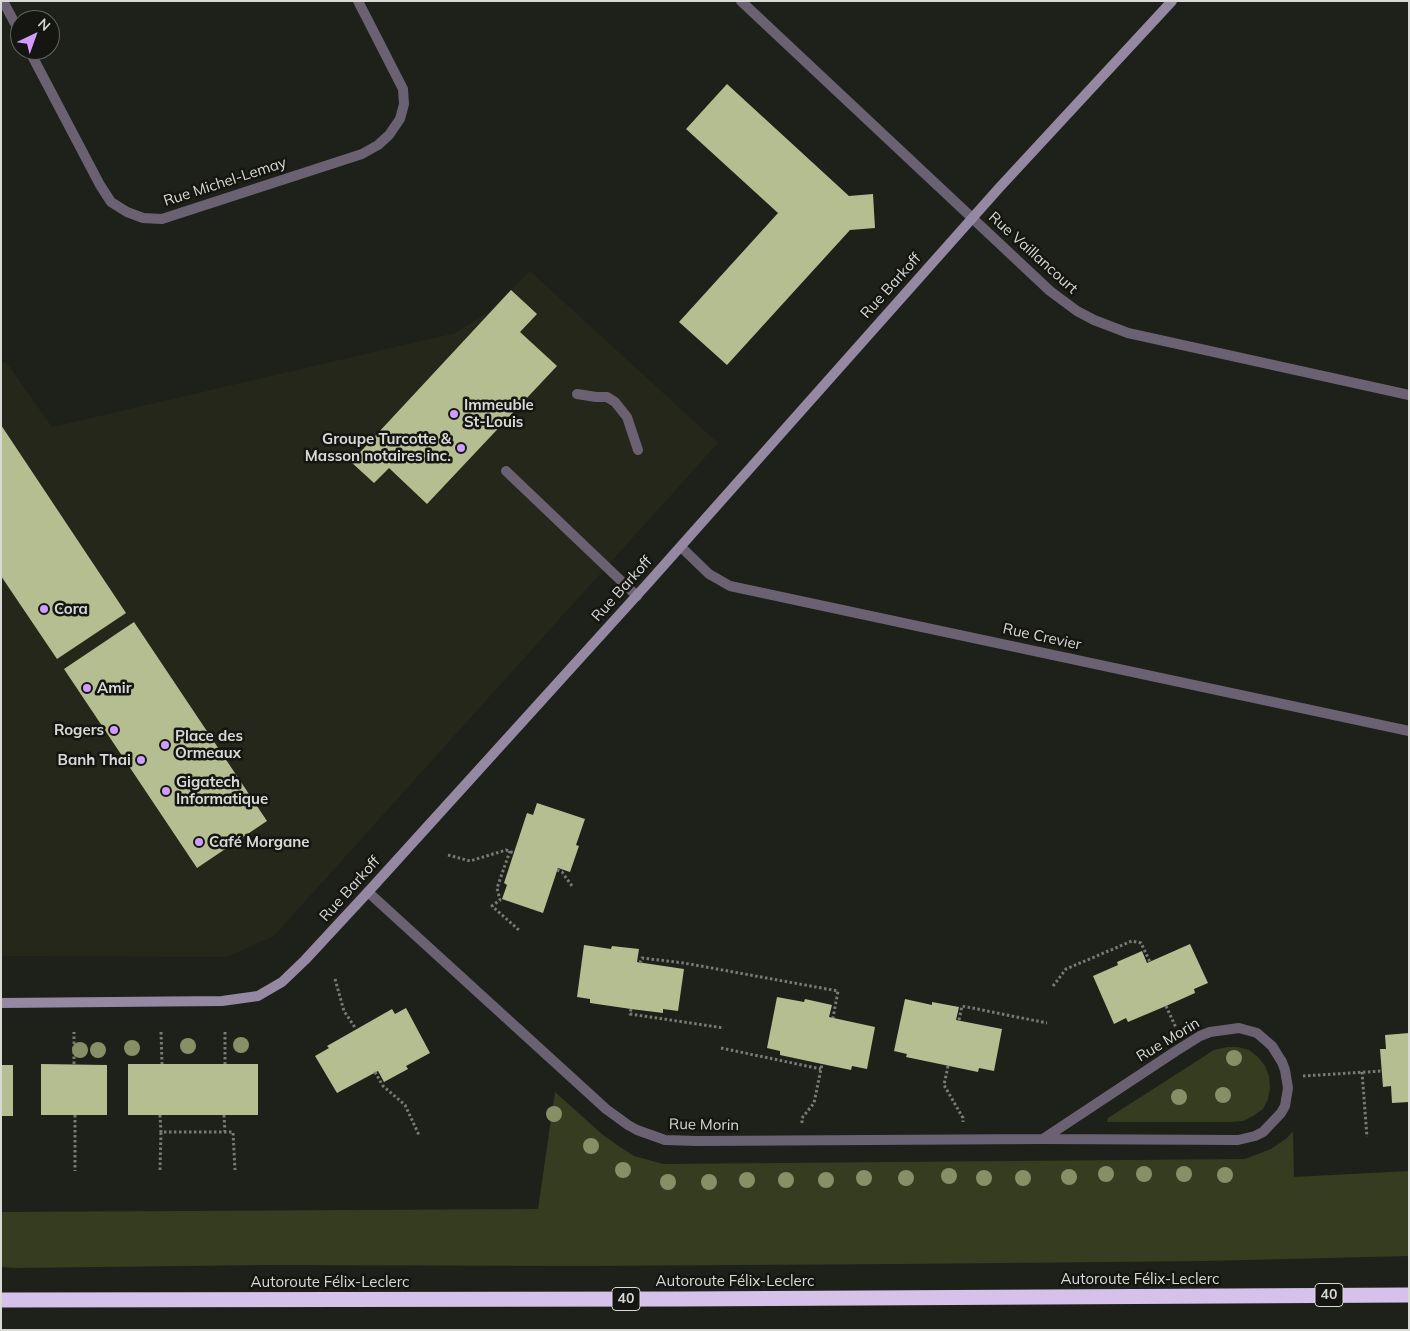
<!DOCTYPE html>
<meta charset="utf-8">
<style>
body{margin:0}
#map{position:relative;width:1410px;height:1331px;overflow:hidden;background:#1e201a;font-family:Mulish,sans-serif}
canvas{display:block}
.frame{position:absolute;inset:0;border:2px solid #d9dad6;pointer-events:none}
.north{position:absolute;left:10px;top:10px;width:50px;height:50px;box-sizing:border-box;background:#151611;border:1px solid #636460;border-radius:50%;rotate:42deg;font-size:14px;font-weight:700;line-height:20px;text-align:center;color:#d9dad6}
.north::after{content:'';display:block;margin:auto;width:18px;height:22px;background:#d09dff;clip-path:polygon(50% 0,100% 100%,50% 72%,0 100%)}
</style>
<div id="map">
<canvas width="1410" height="1331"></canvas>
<div class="frame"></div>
<div class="north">N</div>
</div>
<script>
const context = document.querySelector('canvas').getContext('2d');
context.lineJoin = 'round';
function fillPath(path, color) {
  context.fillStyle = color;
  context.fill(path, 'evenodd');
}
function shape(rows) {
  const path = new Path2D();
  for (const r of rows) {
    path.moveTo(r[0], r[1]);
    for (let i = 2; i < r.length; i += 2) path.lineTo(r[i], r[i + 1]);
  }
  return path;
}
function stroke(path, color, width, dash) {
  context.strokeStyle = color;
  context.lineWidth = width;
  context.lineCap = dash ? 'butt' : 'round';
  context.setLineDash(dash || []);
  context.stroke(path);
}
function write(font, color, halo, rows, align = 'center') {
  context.font = font + ' Mulish,sans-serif';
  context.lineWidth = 5;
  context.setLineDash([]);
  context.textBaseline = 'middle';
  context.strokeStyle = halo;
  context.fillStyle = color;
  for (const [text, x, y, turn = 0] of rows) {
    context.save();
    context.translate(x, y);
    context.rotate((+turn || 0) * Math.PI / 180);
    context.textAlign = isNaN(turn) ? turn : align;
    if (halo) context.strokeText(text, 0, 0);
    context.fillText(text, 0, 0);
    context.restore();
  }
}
const built = shape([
 [530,271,718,443,274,936,227,957,1,956,1,364,6,362,52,427,455,333,488,312]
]);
const green = shape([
 [1227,1047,1238,1047,1249,1050,1258,1057,1265,1066,1269,1076,1270,1088,1268,1099,1263,1109,1253,1116,1243,1121,1231,1122,1107,1122,1108,1118,1214,1050],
 [555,1092,603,1135,620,1147,634,1156,663,1164,1245,1159,1271,1149,1287,1138,1293,1131,1294,1177,1409,1171,1409,1256,1206,1261,901,1264,582,1266,267,1265,15,1268,1,1267,1,1212,538,1209]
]);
const building = shape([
 [727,84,849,196,873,194,875,228,850,230,727,365,679,322,778,213,686,129],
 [511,290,537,314,520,332,557,366,427,504,389,468,374,483,351,462],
 [1,425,126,613,57,659,1,576],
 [134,622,267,821,197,868,64,669],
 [537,803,585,819,576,845,579,846,570,872,558,868,543,913,502,899,507,885,504,883,527,813,533,815],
 [1190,944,1208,983,1194,989,1195,993,1166,1006,1128,1022,1126,1018,1114,1024,1093,976,1118,965,1117,962,1142,951,1147,963],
 [584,945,611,949,612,946,639,949,637,962,684,969,678,1011,663,1009,663,1013,631,1009,590,1003,590,999,577,997],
 [777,997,804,1002,805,999,832,1005,829,1017,875,1027,867,1069,852,1066,851,1070,822,1064,780,1055,780,1051,767,1048],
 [905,999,932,1005,932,1002,959,1007,956,1020,1002,1029,994,1071,979,1068,978,1072,906,1057,907,1054,894,1051],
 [406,1008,430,1053,406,1066,408,1069,384,1082,378,1071,337,1093,315,1056,329,1048,327,1046,392,1009,395,1014],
 [1409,1033,1409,1102,1392,1103,1391,1086,1383,1087,1380,1049,1386,1049,1385,1035],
 [41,1064,107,1065,107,1115,41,1115],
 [128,1064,258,1064,258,1115,128,1115],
 [1,1065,13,1065,13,1116,1,1116]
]);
const path = shape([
 [510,851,497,888,500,900,492,906,520,931],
 [448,855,470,861,506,850,514,853],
 [557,870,562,872,572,886],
 [640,963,642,958,684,963,838,991,833,1018],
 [335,979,344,1011,356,1029],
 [1053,986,1066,969,1132,941,1141,943,1150,962],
 [1166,1006,1177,1030],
 [631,1009,630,1014,724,1028],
 [959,1020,962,1006,1047,1023],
 [161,1032,162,1064],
 [225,1032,225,1064],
 [721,1048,821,1069],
 [74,1064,74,1032],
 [948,1066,944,1085,963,1118,963,1122],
 [375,1072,383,1086,405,1105,419,1135],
 [1362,1072,1367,1137],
 [1303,1076,1382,1071],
 [75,1115,75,1171],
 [160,1115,161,1132,233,1132,235,1170],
 [224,1115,225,1132],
 [802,1123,802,1118,814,1103,822,1064],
 [160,1170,161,1132]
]);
const lane = shape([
 [577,394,596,397,607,397,615,402,627,417,638,450],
 [506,471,637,596]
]);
const street = shape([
 [3,1,20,33],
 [741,1,1050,291,1077,311,1094,320,1128,333,1409,395],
 [29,50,100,185,111,202,127,212,143,218,162,219,362,154,378,145,389,135,400,119,404,104,403,89,358,1],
 [681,547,709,574,730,586,1409,731],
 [368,892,606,1109,628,1125,637,1130,665,1140,697,1141,1043,1139,1238,1140,1255,1136,1263,1132,1281,1113,1285,1106,1288,1088,1285,1070,1282,1062,1272,1046,1257,1033,1239,1028,1210,1032,1200,1036,1176,1051,1043,1139]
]);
const secondary = shape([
 [1,1003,222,1001,258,996,282,982,305,960,368,892,649,582,999,188,1172,1]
]);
const highway = shape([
 [1,1300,679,1299,1409,1295]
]);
const trees = [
 [241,1045],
 [188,1046],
 [132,1048],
 [80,1050],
 [98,1050],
 [1234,1058],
 [1223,1095],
 [1179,1097],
 [554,1114],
 [591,1146],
 [623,1170],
 [1106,1174],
 [1144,1174],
 [1184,1174],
 [1225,1175],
 [949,1176],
 [1069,1177],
 [864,1178],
 [906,1178],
 [984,1178],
 [1023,1178],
 [747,1180],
 [786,1180],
 [826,1180],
 [668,1182],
 [709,1182]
];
const markers = [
 [454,414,5,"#d09dff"],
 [461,448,5,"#d09dff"],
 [44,609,5,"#d09dff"],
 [87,688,5,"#d09dff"],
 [114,730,5,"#d09dff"],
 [165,745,5,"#d09dff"],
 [141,760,5,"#d09dff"],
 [166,791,5,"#d09dff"],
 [199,842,5,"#d09dff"]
];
const shields = [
 [1329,1295,28],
 [626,1299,28]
];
const shieldNames = [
 ["40",1329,1295],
 ["40",626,1299]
];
const streetNames = [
 ["Rue Michel-Lemay",225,182,-18],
 ["Rue Vaillancourt",1033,253,42],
 ["Rue Barkoff",891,286,-48],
 ["Rue Barkoff",622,589,-48],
 ["Rue Crevier",1042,637,12],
 ["Rue Barkoff",350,889,-48],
 ["Rue Morin",1168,1040,-31],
 ["Rue Morin",704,1125,1],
 ["Autoroute Félix-Leclerc",1140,1279],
 ["Autoroute Félix-Leclerc",735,1281],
 ["Autoroute Félix-Leclerc",330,1282]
];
const poiNames = [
 ["Immeuble",464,405],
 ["St-Louis",464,422],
 ["Groupe Turcotte &",451,439,"right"],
 ["Masson notaires inc.",451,456,"right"],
 ["Cora",54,609],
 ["Amir",97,688],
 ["Rogers",104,730,"right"],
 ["Place des",175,736],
 ["Ormeaux",175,753],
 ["Banh Thai",131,760,"right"],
 ["Gigatech",176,782],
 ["Informatique",176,799],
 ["Café Morgane",209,842]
];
fillPath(built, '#25271b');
fillPath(green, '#363c20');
fillPath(building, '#b5be91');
stroke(path, '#797a75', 3, [2.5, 2.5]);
stroke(lane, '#6a6273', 10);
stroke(street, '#6a6273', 10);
stroke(secondary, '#9588a3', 10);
stroke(highway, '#d6c1eb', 15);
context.fillStyle = '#868f66';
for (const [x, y] of trees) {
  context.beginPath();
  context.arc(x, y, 8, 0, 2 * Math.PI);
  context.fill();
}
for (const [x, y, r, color] of markers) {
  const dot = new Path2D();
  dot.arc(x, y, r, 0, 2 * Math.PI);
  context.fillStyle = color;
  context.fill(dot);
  stroke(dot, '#151611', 2);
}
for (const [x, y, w] of shields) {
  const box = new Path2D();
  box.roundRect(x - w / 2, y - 11.5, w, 23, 4);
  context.fillStyle = '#151611';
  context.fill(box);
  stroke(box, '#d9dad6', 1);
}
write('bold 14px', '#d9dad6', null, shieldNames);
write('15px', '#d9dad6', '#151611', streetNames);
write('bold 15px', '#d9dad6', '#151611', poiNames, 'left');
</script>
